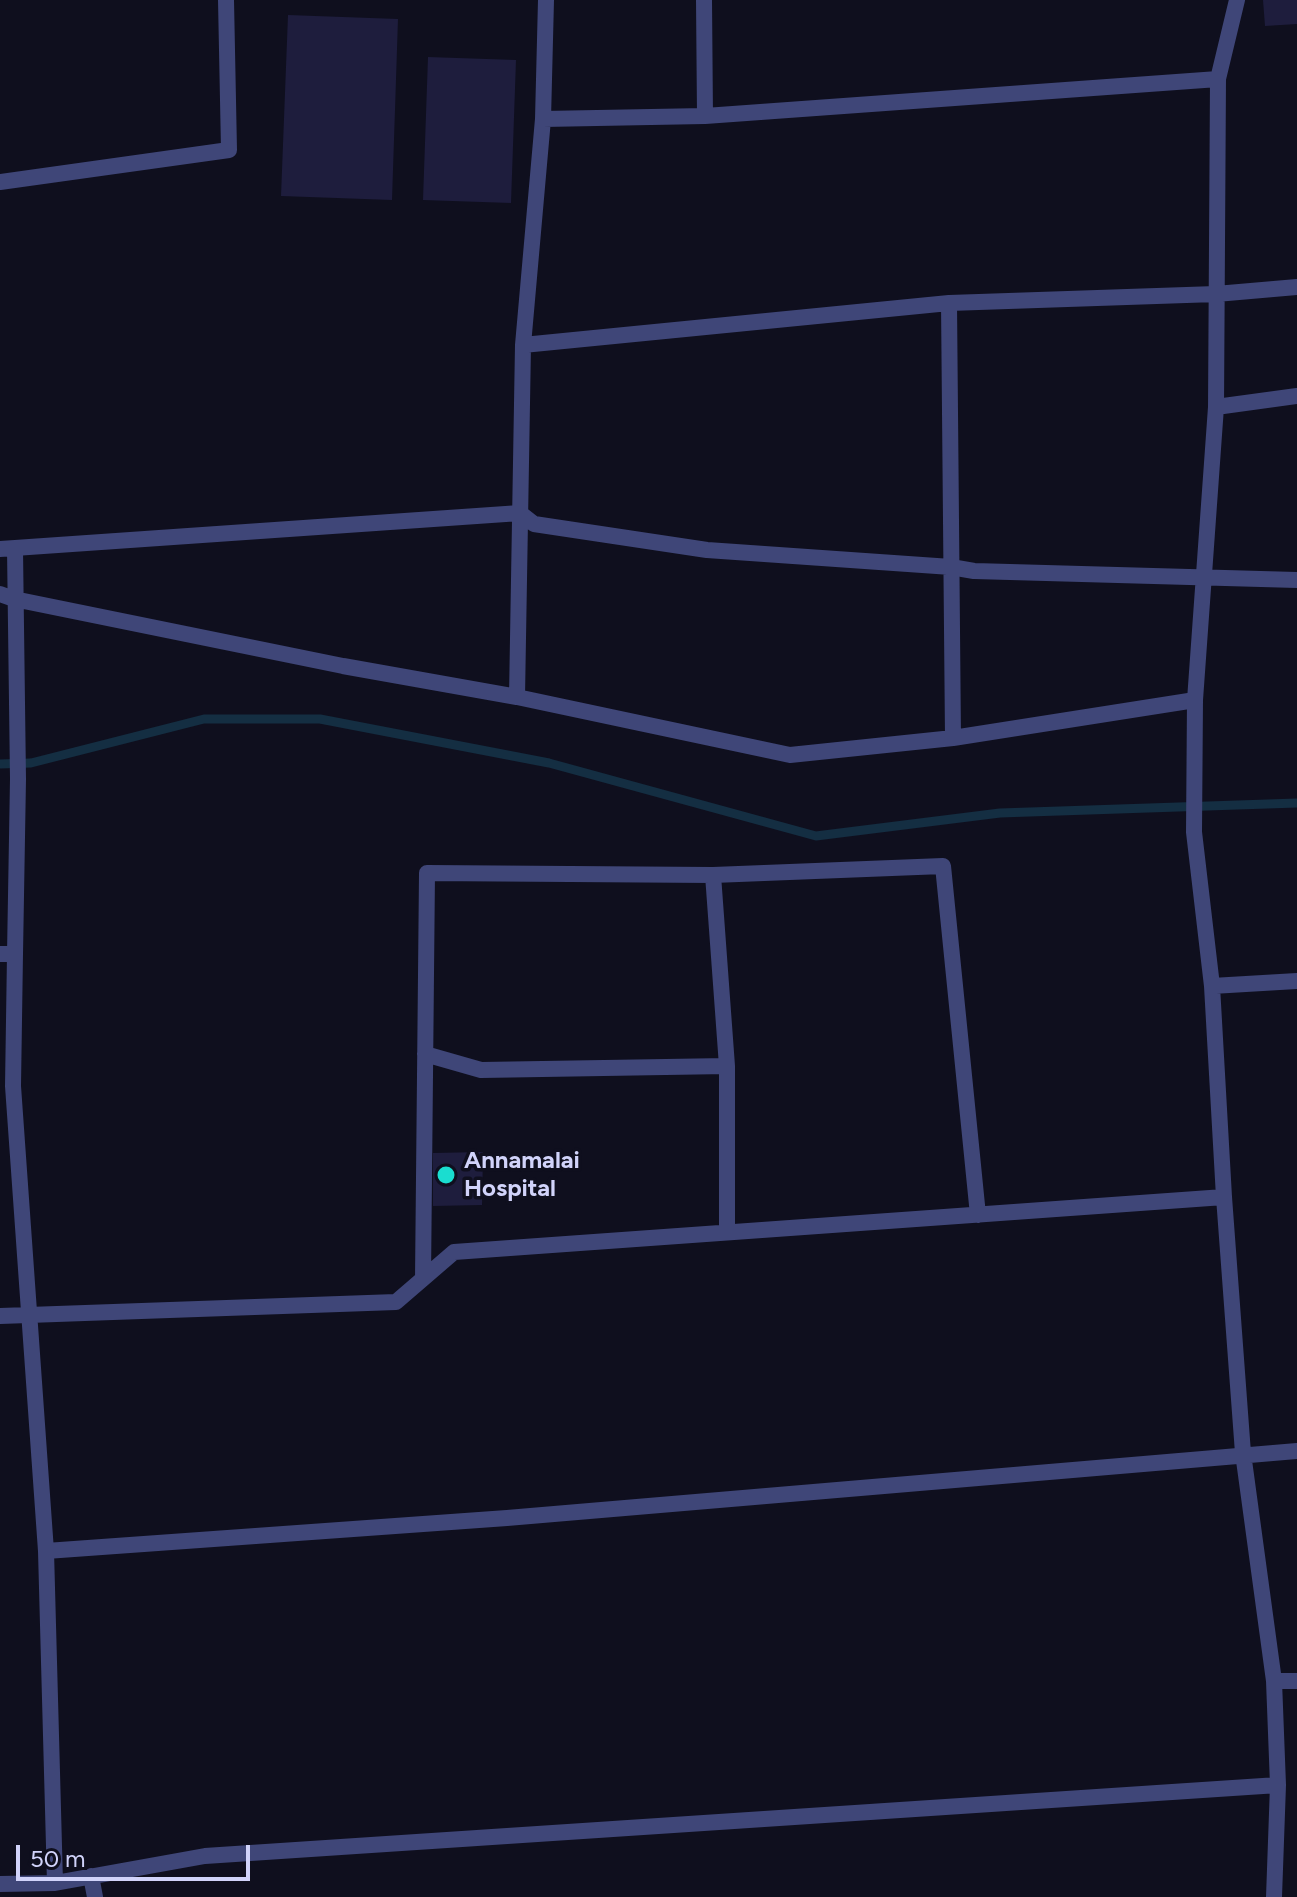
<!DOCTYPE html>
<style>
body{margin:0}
#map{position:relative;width:1297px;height:1897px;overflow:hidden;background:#0f0f1e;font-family:Figtree,sans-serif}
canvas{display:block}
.scale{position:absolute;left:16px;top:1845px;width:234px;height:36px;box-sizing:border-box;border:4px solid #d1d3fa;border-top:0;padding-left:10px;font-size:24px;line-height:28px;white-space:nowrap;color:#d1d3fa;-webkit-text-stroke:6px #0f0f1e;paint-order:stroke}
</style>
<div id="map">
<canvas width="1297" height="1897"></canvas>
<div class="scale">50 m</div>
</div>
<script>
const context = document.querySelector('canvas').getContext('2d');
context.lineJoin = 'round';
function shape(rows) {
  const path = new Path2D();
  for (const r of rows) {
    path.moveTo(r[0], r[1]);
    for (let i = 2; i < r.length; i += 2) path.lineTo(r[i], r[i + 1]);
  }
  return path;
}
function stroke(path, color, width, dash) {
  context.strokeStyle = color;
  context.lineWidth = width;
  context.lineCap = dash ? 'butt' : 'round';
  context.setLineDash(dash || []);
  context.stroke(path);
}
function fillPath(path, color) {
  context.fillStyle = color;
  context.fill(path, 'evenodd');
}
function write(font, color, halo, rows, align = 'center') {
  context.font = font + ' Figtree,sans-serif';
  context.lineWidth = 7;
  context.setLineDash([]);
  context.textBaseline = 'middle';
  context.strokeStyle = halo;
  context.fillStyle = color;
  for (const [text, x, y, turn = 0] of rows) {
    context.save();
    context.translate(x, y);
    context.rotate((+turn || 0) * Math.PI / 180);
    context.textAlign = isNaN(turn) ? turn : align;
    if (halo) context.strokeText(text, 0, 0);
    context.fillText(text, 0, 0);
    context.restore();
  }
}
const stream = shape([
 [0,764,31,763,204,719,320,719,549,763,816,836,1000,813,1297,803]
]);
const building = shape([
 [1263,0,1297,0,1297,24,1265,26],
 [288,15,398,19,392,200,281,196],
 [428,57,516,60,511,203,423,200],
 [483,1152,482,1205,433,1206,433,1153]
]);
const street = shape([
 [704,0,705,116],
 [1237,0,1218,79,1216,407,1195,700,1194,832,1212,986,1224,1197,1243,1453,1274,1681,1278,1785,1274,1897],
 [543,119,705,116,1218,79],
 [0,182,229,150,226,0],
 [949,303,953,738],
 [523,345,543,119,546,0],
 [1216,407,1297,396],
 [0,549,520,513,534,524,707,550,951,567,974,571,1297,580],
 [15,549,18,779,15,954],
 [0,594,14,599,343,666,517,697,790,755,953,738,1195,700],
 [517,697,523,345,949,303,1216,294,1297,287],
 [713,875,727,1066,727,1232],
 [0,954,15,954,13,1086,46,1551,55,1883],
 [1212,986,1297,981],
 [425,1054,481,1070,727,1066],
 [423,1278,427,873,713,875,943,866,978,1215],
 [0,1316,396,1302,454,1252,1224,1197],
 [46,1551,507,1518,1297,1451],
 [1274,1681,1297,1681],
 [91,1876,95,1897],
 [0,1884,55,1883,205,1856,1278,1785]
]);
const markers = [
 [446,1175,10,"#1addd0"]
];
const poiNames = [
 ["Annamalai",464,1161],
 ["Hospital",464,1189]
];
stroke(stream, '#142e42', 9);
fillPath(building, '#1e1d3d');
stroke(street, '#3f4678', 16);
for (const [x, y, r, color] of markers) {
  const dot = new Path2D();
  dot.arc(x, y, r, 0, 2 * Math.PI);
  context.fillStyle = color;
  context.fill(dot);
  stroke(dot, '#0f0f1e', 3);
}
write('bold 24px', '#d1d3fa', '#0f0f1e', poiNames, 'left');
</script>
